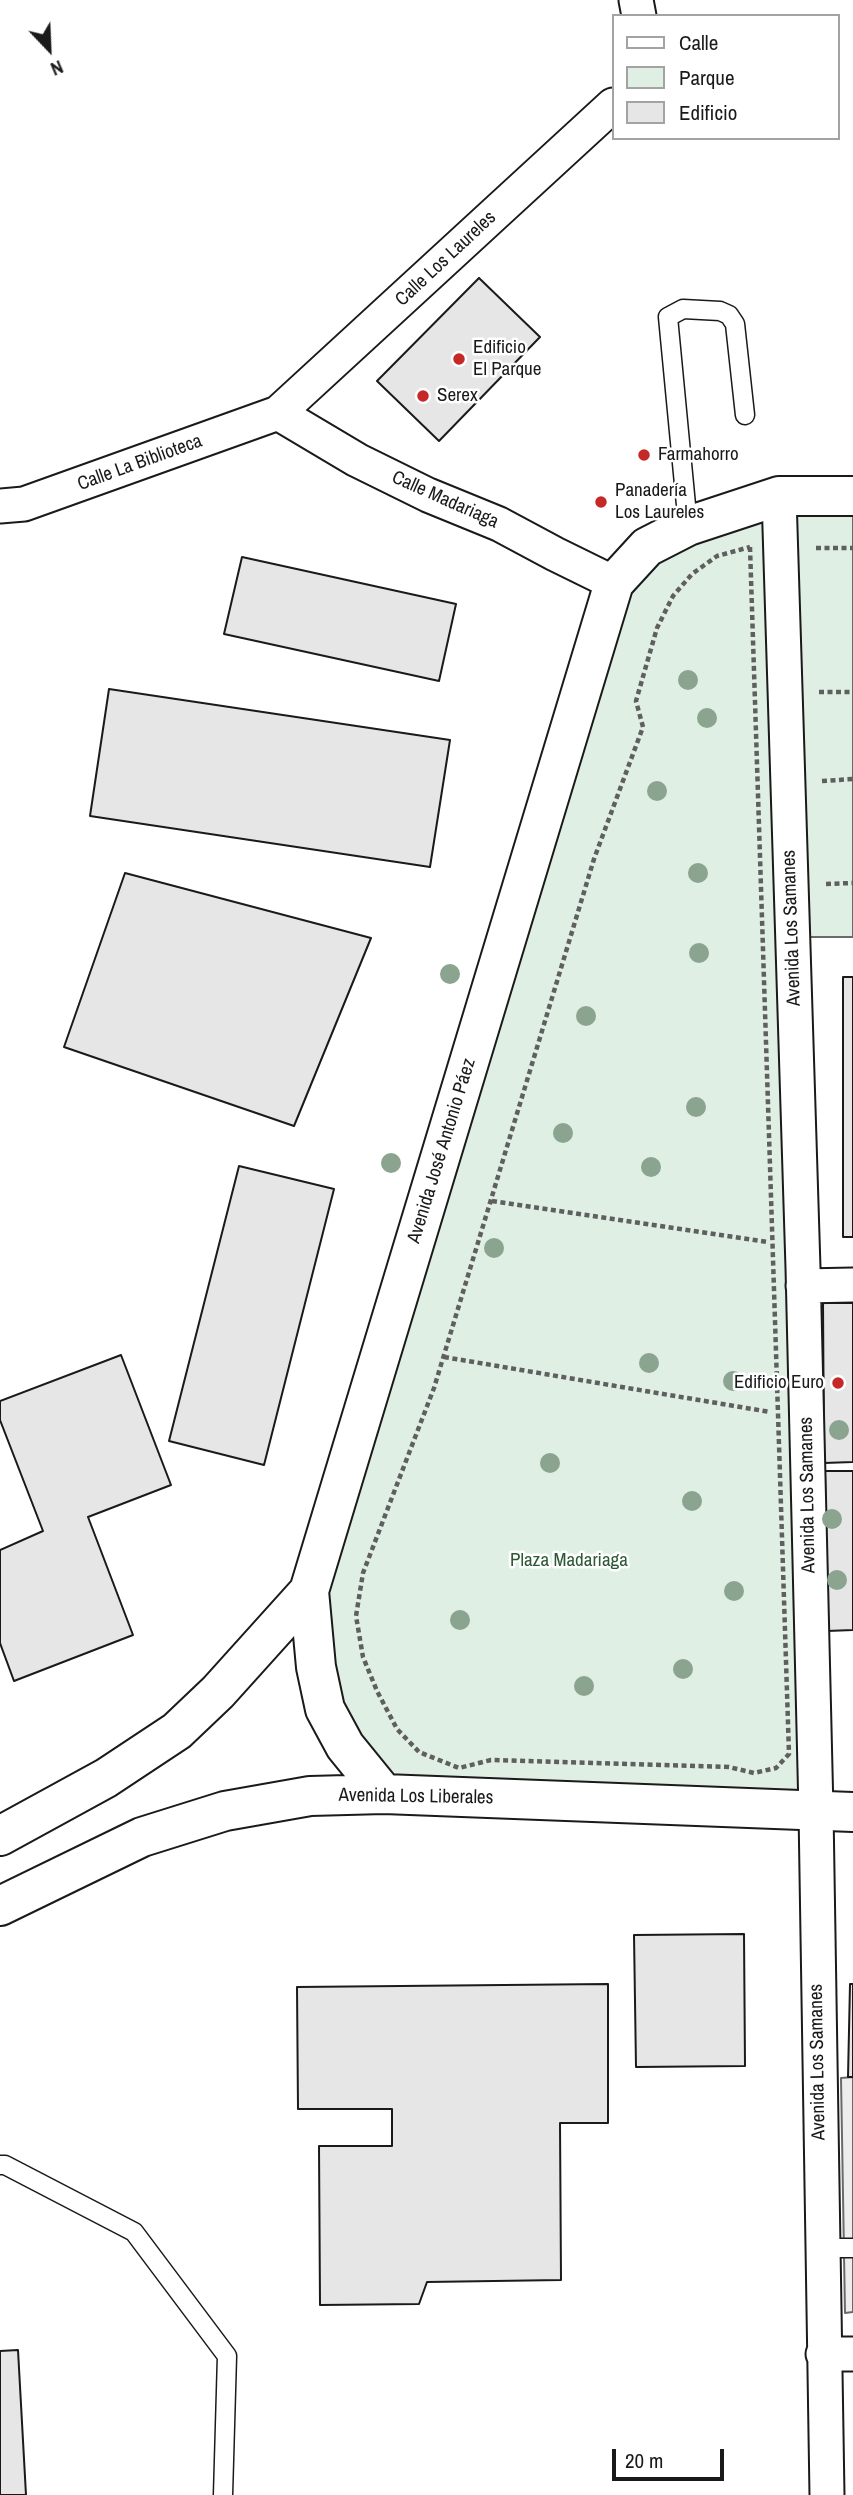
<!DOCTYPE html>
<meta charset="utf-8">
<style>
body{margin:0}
#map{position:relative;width:853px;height:2495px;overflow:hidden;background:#fff;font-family:"Archivo Narrow",sans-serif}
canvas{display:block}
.legend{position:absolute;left:612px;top:14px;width:228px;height:126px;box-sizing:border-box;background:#fff;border:2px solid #a3a3a3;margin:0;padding:9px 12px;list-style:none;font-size:21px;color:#1a1a1a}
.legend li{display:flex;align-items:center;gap:14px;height:35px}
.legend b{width:35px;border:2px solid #a3a3a3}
.north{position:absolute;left:14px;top:14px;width:70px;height:70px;-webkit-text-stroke:5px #fff;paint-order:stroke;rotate:157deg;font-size:19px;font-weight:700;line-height:28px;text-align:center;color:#1a1a1a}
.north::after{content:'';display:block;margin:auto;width:24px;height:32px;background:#1a1a1a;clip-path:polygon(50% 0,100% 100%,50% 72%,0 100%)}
.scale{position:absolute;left:612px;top:2449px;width:112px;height:32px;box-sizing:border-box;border:4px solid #1a1a1a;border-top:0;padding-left:9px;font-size:21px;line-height:24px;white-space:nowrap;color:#1a1a1a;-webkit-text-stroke:5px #fff;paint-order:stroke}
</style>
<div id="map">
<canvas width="853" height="2495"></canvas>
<ul class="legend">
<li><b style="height:9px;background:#fff"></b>Calle</li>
<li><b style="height:19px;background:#e0efe3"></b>Parque</li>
<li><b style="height:19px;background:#e6e6e6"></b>Edificio</li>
</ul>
<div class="north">N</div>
<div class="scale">20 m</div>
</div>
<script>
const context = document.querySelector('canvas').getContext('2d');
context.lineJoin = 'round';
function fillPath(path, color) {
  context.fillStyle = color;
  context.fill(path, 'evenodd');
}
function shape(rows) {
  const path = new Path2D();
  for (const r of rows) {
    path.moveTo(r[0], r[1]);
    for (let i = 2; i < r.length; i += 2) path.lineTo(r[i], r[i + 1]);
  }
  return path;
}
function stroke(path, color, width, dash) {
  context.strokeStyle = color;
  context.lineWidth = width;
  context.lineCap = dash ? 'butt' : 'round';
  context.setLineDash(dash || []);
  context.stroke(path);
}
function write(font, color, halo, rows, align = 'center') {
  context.font = font + ' "Archivo Narrow",sans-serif';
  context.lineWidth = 5;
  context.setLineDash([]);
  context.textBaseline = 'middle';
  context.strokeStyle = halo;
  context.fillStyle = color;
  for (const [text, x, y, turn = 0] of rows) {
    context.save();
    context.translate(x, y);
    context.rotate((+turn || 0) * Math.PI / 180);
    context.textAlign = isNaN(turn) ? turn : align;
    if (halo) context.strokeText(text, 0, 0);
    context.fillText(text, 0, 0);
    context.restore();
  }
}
const green = shape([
 [853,496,853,937,793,937,816,1811,384,1794,325,1709,309,1591,614,583,647,547,853,496]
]);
const parking = shape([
 [853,2077,853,2312,845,2313,841,2078,853,2077]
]);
const building = shape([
 [479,278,540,337,439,441,377,381,479,278],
 [242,557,456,604,439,681,224,634,242,557],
 [109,689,450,740,430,867,90,816,109,689],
 [125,873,371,938,294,1126,64,1047,125,873],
 [843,977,853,977,853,1237,843,1237,843,977],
 [239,1166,334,1189,264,1465,169,1441,239,1166],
 [823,1303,853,1303,853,1462,824,1463,823,1303],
 [121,1355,171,1485,88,1517,133,1635,14,1681,0,1643,0,1550,43,1531,0,1420,0,1401,121,1355],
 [825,1471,853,1471,853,1630,827,1631,825,1471],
 [744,1934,745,2066,636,2067,634,1935,744,1934],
 [608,1984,608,2123,560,2123,561,2280,427,2282,419,2304,320,2305,319,2146,392,2146,392,2109,298,2109,297,1987,608,1984],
 [850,1984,853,1984,853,2077,848,2077,850,1984],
 [18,2350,26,2495,0,2495,0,2351,18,2350]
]);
const path = shape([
 [750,547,789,1754,776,1768,754,1773,729,1767,491,1760,459,1768,419,1752,397,1729,377,1691,363,1657,356,1616,363,1573,434,1388,594,859,643,727,636,701,657,628,673,596,692,574,717,556,750,547],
 [816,548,853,548],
 [819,692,853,692],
 [822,781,853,779],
 [826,884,853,883],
 [492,1201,768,1242],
 [444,1357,770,1412]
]);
const service = shape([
 [688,526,668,317,683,309,720,311,729,315,735,324,745,415],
 [0,2165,5,2165,134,2232,227,2356,223,2495],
 [821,2248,853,2248]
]);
const minor = shape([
 [636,0,639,16],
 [278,413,357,460,428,495,499,524,555,554,614,583],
 [779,496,803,1268,816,1811,827,2495],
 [0,506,24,504,278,413,613,105],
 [803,1286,853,1285],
 [823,2354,853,2354]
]);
const secondary = shape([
 [309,1591,316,1667,325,1709,345,1746,384,1794],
 [0,1836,106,1778,177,1731,218,1692,309,1591,614,583,647,547,688,526,779,496,853,496],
 [0,1906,142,1837,225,1811,310,1796,384,1794,853,1812]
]);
const trees = [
 [688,680],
 [707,718],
 [657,791],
 [698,873],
 [699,953],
 [450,974],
 [586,1016],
 [696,1107],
 [563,1133],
 [391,1163],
 [651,1167],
 [494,1248],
 [649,1363],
 [733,1381],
 [839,1430],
 [550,1463],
 [692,1501],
 [832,1519],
 [837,1580],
 [734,1591],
 [460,1620],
 [683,1669],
 [584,1686]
];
const markers = [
 [459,359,7,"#c62828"],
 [423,396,7,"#c62828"],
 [644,455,7,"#c62828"],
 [601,502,7,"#c62828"],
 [838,1383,7,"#c62828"]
];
const streetNames = [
 ["Calle Los Laureles",446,259,-43],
 ["Calle La Biblioteca",140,463,-20],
 ["Calle Madariaga",445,500,24],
 ["Avenida Los Samanes",792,928,-92],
 ["Avenida José Antonio Páez",442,1151,-73],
 ["Avenida Los Samanes",808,1495,-91],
 ["Avenida Los Liberales",416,1797,1],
 ["Avenida Los Samanes",818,2062,-91]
];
const poiNames = [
 ["Edificio",473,348],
 ["El Parque",473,370],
 ["Serex",437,396],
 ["Farmahorro",658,455],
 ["Panadería",615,491],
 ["Los Laureles",615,513],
 ["Edificio Euro",824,1383,"right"]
];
const parkNames = [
 ["Plaza Madariaga",569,1561]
];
fillPath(green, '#e0efe3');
stroke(green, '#6a6a6a', 2);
fillPath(parking, '#ededed');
stroke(parking, '#6a6a6a', 2);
fillPath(building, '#e6e6e6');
stroke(building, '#1a1a1a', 2);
stroke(service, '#1a1a1a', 21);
stroke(minor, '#1a1a1a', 37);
stroke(secondary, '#1a1a1a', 42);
stroke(path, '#5f5f5f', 4.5, [5, 3.5]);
stroke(service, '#fff', 18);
stroke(minor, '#fff', 33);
stroke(secondary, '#fff', 38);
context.fillStyle = '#8aa48f';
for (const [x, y] of trees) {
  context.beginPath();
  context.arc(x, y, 10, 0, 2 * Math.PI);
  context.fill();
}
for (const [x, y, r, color] of markers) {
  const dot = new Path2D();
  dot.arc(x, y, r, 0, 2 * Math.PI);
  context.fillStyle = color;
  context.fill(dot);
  stroke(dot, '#fff', 2.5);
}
write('19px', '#1a1a1a', '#fff', streetNames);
write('19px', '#1a1a1a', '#fff', poiNames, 'left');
write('19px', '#2b5a34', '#fff', parkNames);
</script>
